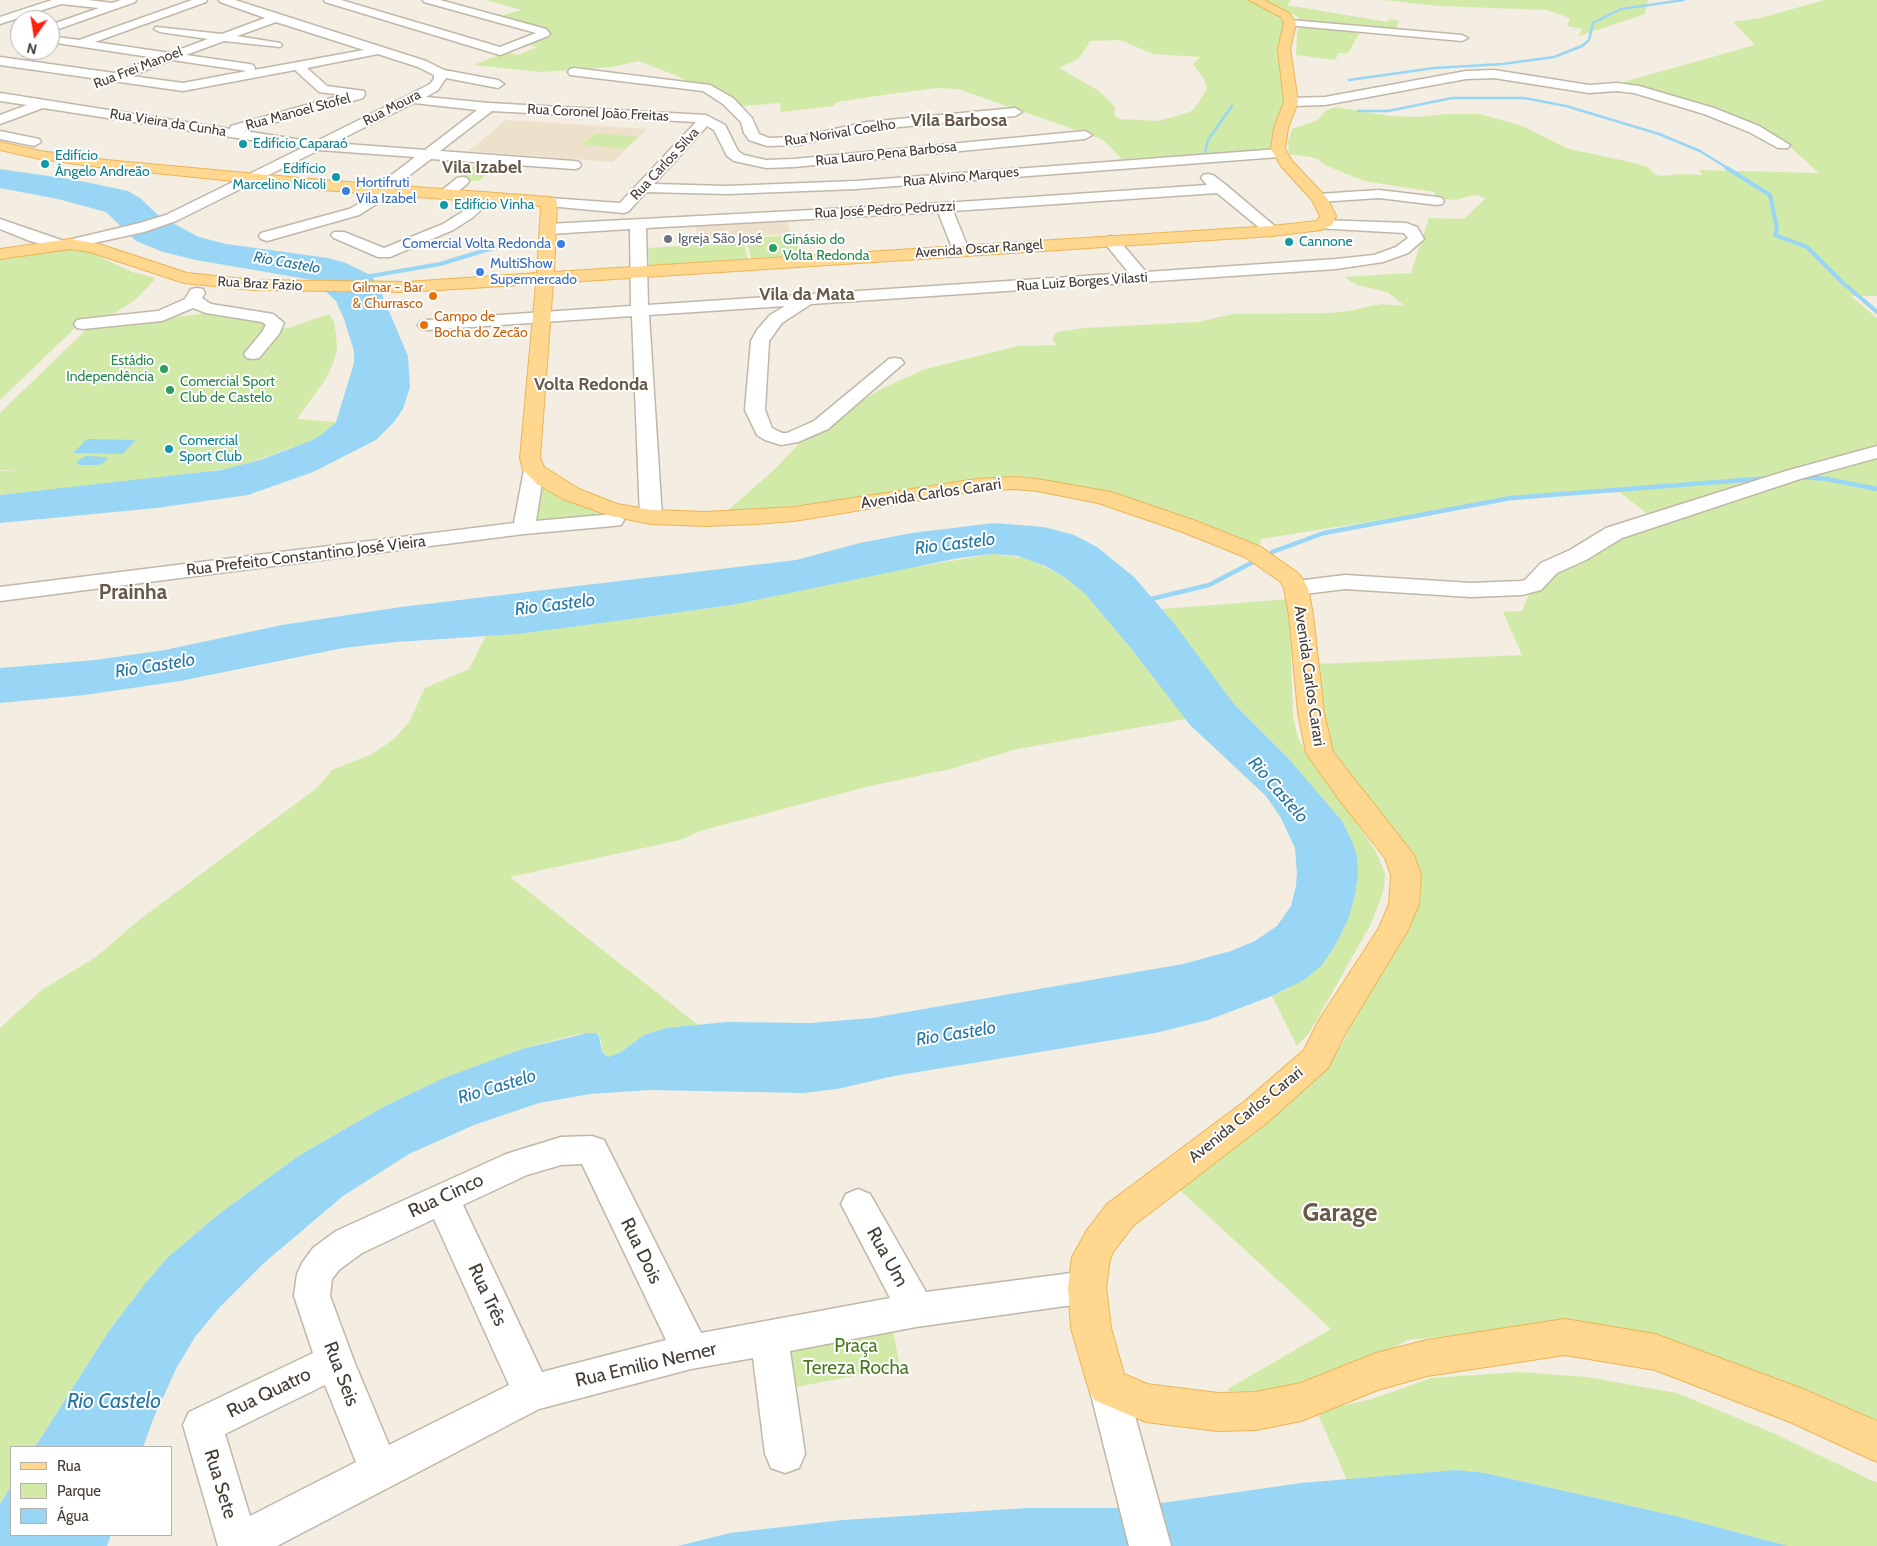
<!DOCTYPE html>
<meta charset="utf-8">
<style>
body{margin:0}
#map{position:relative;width:1877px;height:1546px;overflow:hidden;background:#f3ede2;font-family:Cabin,sans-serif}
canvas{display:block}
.legend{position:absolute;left:10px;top:1446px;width:162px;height:90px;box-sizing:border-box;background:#fff;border:1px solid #b5b1ad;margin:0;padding:6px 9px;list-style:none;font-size:15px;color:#453c33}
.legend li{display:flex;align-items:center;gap:10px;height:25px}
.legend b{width:25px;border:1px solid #b5b1ad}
.north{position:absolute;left:10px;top:10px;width:50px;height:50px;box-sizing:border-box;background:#fff;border:1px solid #b5b1ad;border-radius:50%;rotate:193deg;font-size:14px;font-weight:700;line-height:20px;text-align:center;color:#453c33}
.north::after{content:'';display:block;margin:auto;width:18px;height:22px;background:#ff210d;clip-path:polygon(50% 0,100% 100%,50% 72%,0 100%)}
</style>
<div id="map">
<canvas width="1877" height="1546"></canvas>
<ul class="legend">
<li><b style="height:6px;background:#ffd78f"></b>Rua</li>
<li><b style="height:14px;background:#d1eaa8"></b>Parque</li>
<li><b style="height:14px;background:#99d6f5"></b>Água</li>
</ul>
<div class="north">N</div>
</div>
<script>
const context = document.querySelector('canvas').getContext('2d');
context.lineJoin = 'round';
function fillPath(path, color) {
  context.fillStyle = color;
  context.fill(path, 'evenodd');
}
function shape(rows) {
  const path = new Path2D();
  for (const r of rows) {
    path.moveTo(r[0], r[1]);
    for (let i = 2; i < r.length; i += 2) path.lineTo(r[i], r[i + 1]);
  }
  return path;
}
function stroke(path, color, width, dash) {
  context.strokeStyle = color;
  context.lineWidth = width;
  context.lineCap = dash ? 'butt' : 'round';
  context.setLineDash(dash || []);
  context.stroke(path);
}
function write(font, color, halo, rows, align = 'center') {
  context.font = font + ' Cabin,sans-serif';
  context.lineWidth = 4;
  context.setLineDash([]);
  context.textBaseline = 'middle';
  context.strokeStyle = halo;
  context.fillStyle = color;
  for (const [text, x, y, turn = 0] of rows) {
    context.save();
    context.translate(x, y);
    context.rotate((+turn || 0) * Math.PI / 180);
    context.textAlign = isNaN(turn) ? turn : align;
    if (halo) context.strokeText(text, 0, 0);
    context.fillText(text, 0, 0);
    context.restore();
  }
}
const education = shape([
 [506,120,647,129,613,162,469,151],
 [787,220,791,234,697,239,696,225]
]);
const green = shape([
 [486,0,1251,0,1285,18,1286,100,1273,136,1271,150,1122,159,1102,139,958,89,937,88,890,94,837,102,833,106,781,112,780,103,730,107,677,76,639,61,612,67,541,72,474,65,506,52,518,55,537,47,524,44,546,34,496,17,522,10],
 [1120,40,1153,54,1200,57,1193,64,1204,79,1207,89,1194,109,1188,113,1157,121,1120,119,1114,116,1115,107,1099,91,1059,68,1078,59,1089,44,1089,41],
 [1264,0,1291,0,1287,5,1387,22,1389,19,1399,21,1394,31,1362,29,1348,53,1339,53,1335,60,1296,55,1297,33,1301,22,1297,16],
 [1384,0,1648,0,1645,14,1579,36,1582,29,1567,26,1570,18,1547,10,1438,6],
 [1825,0,1877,0,1877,296,1851,296,1877,318,1877,1443,1716,1365,1520,1329,1408,1340,1342,1373,1262,1392,1229,1391,1228,1389,1331,1329,1171,1182,1318,1072,1339,1049,1409,916,1378,810,1332,749,1324,734,1317,664,1522,655,1503,612,1522,611,1534,582,1578,544,1650,516,1618,491,1530,496,1261,539,1258,549,1062,484,915,490,770,509,725,513,774,470,806,436,883,388,925,369,1018,346,1057,345,1052,339,1057,332,1084,328,1198,322,1233,314,1329,313,1349,311,1381,304,1405,306,1387,292,1357,285,1344,277,1411,273,1429,218,1464,219,1486,198,1475,195,1455,200,1434,198,1435,192,1364,181,1325,165,1316,158,1289,154,1288,141,1292,129,1318,120,1325,111,1335,107,1391,116,1419,117,1445,114,1480,114,1522,126,1569,149,1635,163,1647,167,1656,175,1662,176,1681,174,1702,175,1700,170,1819,173,1787,144,1643,90,1606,87,1755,45,1733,22,1760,18],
 [597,133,639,137,624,149,581,144],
 [480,160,502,162,478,181,455,180],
 [795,235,800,259,752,262,746,238],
 [744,242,748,262,650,268,648,248],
 [77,249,88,251,132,272,156,278,135,300,115,313,78,325,0,400,0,257],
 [201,314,238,316,260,320,268,327,288,328,329,314,334,322,336,334,337,349,334,361,325,380,297,419,336,422,321,435,310,441,238,467,127,482,0,495,0,471,22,471,0,470,0,413,88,328],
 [542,486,617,516,537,522],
 [993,554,1029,559,1066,578,1085,594,1130,647,1186,719,1017,749,950,769,866,787,794,806,700,831,680,840,510,877,698,1025,666,1028,644,1035,621,1052,608,1057,602,1052,602,1044,599,1036,596,1033,574,1035,522,1049,445,1078,385,1106,300,1155,220,1213,168,1257,144,1285,109,1331,35,1447,11,1447,11,1486,0,1504,0,1028,43,989,96,957,139,920,317,788,332,770,372,754,394,739,409,722,425,688,469,669,486,636,617,621,732,605,892,571],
 [1289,599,1293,716,1297,735,1306,753,1351,815,1376,852,1385,873,1384,889,1371,924,1309,1033,1297,1046,1272,996,1288,989,1335,946,1348,920,1355,896,1358,875,1352,841,1342,821,1290,760,1234,704,1162,609],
 [893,1331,900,1367,791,1388,786,1351],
 [1520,1372,1587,1377,1677,1393,1773,1433,1877,1483,1877,1546,1788,1546,1680,1517,1485,1473,1456,1470,1347,1480,1317,1412,1375,1398,1431,1378]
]);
const water = shape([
 [0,169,76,180,128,191,140,198,159,216,199,237,226,244,328,258,346,263,370,275,377,283,408,356,410,387,403,409,394,422,376,440,313,472,248,495,156,508,0,523,0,495,221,470,260,460,310,441,321,435,336,422,354,363,354,351,344,319,336,301,319,285,318,281,196,260,163,252,136,241,106,212,58,199,0,188],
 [87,439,136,440,123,454,73,453],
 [87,456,106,457,108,459,102,464,96,465,79,465,77,463,78,460],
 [994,523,1044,527,1074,535,1097,547,1134,577,1173,622,1234,704,1290,760,1342,821,1352,841,1357,856,1358,875,1355,896,1348,920,1335,946,1321,966,1304,980,1272,996,1208,1020,1155,1033,894,1076,837,1089,803,1093,649,1090,590,1094,539,1103,474,1125,409,1154,343,1196,264,1263,219,1308,195,1337,177,1367,154,1417,143,1447,35,1447,109,1331,144,1285,168,1257,220,1213,300,1155,385,1106,444,1078,522,1049,588,1033,596,1033,599,1036,602,1052,608,1057,621,1052,644,1035,666,1028,726,1022,810,1023,872,1018,1183,964,1231,951,1255,941,1277,926,1291,906,1296,886,1297,873,1295,848,1281,818,1266,796,1190,725,1130,647,1085,594,1066,578,1045,566,1018,556,993,554,959,558,732,605,617,621,517,634,396,642,343,648,180,681,85,695,0,703,0,668,95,660,165,650,282,625,401,607,796,560,860,543,912,533],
 [1456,1470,1485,1473,1680,1517,1788,1546,678,1546,730,1533,843,1520,1027,1508,1127,1508,1301,1483],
 [11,1486,11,1535,111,1535,107,1546,0,1546,0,1504]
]);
const streamFar2 = shape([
 [1349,80,1434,68,1503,64,1554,57,1582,46,1589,40,1593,23,1621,9,1684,0],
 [1358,111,1388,111,1452,98,1524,98,1566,106,1659,134,1700,151,1729,169],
 [1205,152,1208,140,1232,106]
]);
const streamFar1 = shape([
 [1727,168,1770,195,1777,228,1775,235,1807,247,1842,282,1877,312],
 [365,277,440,264,506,244]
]);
const stream = shape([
 [1800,477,1827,479,1877,489],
 [1272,552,1324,533,1511,498,1770,478],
 [1147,600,1209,585,1255,561]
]);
const minor = shape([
 [52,0,88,0,112,3,121,0,136,0,135,2,50,32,50,25,99,8,61,4,0,24,0,17,52,0],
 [192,0,207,0,206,2,95,42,170,53,208,39,160,32,154,29,156,27,222,34,265,18,220,2,219,0,235,0,426,61,444,70,498,80,504,84,498,88,446,78,438,90,426,97,489,103,706,115,725,125,738,151,744,155,766,160,794,159,1085,131,1092,135,1085,139,794,167,766,168,734,161,727,156,714,130,707,126,654,184,727,186,856,181,1279,149,1286,153,1279,157,856,189,727,194,646,192,629,211,624,213,549,206,544,205,542,202,544,199,549,198,620,203,696,122,492,111,440,151,574,161,579,162,581,165,579,168,574,169,431,159,394,187,396,190,394,193,359,215,267,241,261,239,259,236,261,233,349,209,366,200,376,193,374,190,376,187,415,157,319,150,176,221,144,232,62,250,30,241,0,229,0,219,64,241,140,223,166,215,302,148,43,108,0,124,0,115,27,105,0,101,0,93,230,129,231,126,342,95,319,92,295,70,183,91,0,65,0,57,114,73,156,58,50,42,50,36,79,40,192,0],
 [276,22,364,50,254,70,255,68,253,65,249,64,186,55,224,41,280,47,282,45,280,43,237,36,276,22],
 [378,54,418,67,434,75,434,79,430,84,407,96,315,142,244,131,363,98,365,94,364,91,327,86,307,68,378,54],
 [172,60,247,71,183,83,131,76,172,60],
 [414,103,477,110,425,150,333,143,414,103],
 [324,0,341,0,500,47,536,33,424,2,423,0,440,0,546,29,550,34,548,36,500,55,325,2,324,0],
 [1290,20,1462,35,1468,38,1462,41,1286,25,1284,23,1290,20],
 [574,68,710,85,733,98,752,118,759,134,769,138,798,137,867,122,1015,108,1022,112,1015,116,867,130,798,145,767,146,749,140,744,133,741,122,723,104,703,91,570,75,568,72,570,69,574,68],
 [1494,70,1589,85,1617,83,1639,86,1714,108,1759,126,1790,145,1788,148,1778,148,1749,132,1704,114,1634,93,1617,91,1589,93,1494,78,1466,79,1325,105,1291,106,1285,102,1291,98,1325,97,1466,71,1494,70],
 [0,131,39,139,41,142,34,146,0,139,0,131],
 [1208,174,1213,175,1226,185,1277,228,1280,231,1277,234,1267,234,1217,193,953,211,969,250,967,253,961,255,955,253,953,250,938,212,646,228,648,305,1129,273,1103,241,1105,238,1111,236,1117,238,1146,272,1336,259,1374,255,1396,247,1408,238,1404,233,1316,228,1313,225,1316,222,1321,220,1406,223,1417,227,1424,239,1408,253,1383,262,1336,269,811,304,782,323,769,341,765,410,772,428,782,433,787,433,814,421,889,359,895,358,901,359,904,363,828,429,798,442,781,445,765,440,757,435,745,410,751,341,757,330,770,315,785,306,649,315,662,517,658,521,651,523,644,521,640,517,632,316,427,330,421,329,418,325,421,321,427,320,631,306,630,229,549,234,544,232,541,229,544,226,549,224,944,203,1207,185,1201,178,1203,175,1208,174],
 [462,177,467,178,469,181,467,184,451,197,441,197,439,194,441,191,457,178,462,177],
 [1379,190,1437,197,1442,198,1444,201,1442,204,1437,205,1379,198,1319,202,1314,201,1312,198,1314,195,1319,194,1379,190],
 [488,193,493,194,495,197,472,218,453,230,390,257,378,257,334,238,331,235,334,232,344,232,384,248,443,224,462,212,483,194,488,193],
 [197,288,203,289,205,293,202,298,211,304,273,314,284,323,279,334,259,358,253,359,247,358,244,354,262,332,266,325,262,322,206,313,193,308,162,321,83,329,77,328,74,324,77,320,83,319,158,311,185,299,191,289,197,288],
 [1877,446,1877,458,1800,479,1622,538,1586,560,1557,573,1541,590,1522,595,1471,597,1345,589,1296,595,1288,593,1285,588,1288,583,1296,581,1345,575,1471,583,1521,581,1525,580,1541,563,1570,550,1606,528,1786,471,1877,446],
 [534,464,541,466,544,470,536,521,613,514,621,515,624,520,621,525,613,526,524,534,0,601,0,587,514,523,524,470,527,466,534,464],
 [592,1136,604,1140,701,1333,890,1298,841,1204,846,1194,858,1189,870,1194,926,1292,1087,1271,1100,1275,1105,1287,1100,1299,1087,1303,916,1327,790,1351,805,1454,799,1468,785,1473,771,1468,765,1454,753,1358,691,1369,539,1409,277,1546,218,1546,183,1425,189,1412,313,1353,294,1296,297,1274,302,1263,313,1248,336,1231,506,1154,561,1137,592,1136],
 [582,1164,666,1340,542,1372,463,1205,527,1175,561,1165,582,1164],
 [434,1219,509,1385,389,1445,354,1361,330,1296,332,1279,339,1270,362,1253,434,1219],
 [325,1385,356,1462,250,1516,225,1434,325,1385],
 [1108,1369,1122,1374,1127,1387,1171,1546,1129,1546,1089,1387,1094,1374,1108,1369]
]);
const major = shape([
 [1249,0,1264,0,1289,13,1296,23,1290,49,1298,102,1288,128,1285,149,1292,161,1327,198,1336,216,1332,225,1321,230,1272,236,553,283,540,458,544,467,579,489,617,504,651,510,706,512,794,507,977,479,1014,477,1037,479,1111,492,1196,521,1261,547,1298,573,1302,578,1308,588,1313,615,1324,712,1333,752,1414,855,1421,875,1419,904,1408,930,1345,1034,1328,1068,1269,1121,1133,1226,1113,1252,1110,1259,1106,1287,1111,1328,1124,1374,1147,1384,1218,1393,1256,1392,1301,1383,1376,1353,1427,1340,1565,1319,1655,1334,1803,1389,1877,1421,1877,1462,1790,1422,1655,1370,1565,1355,1427,1376,1378,1390,1301,1421,1256,1430,1218,1431,1146,1422,1094,1400,1088,1387,1071,1328,1068,1287,1072,1257,1087,1230,1107,1204,1245,1101,1304,1050,1319,1020,1379,928,1389,904,1391,875,1385,858,1341,802,1306,753,1298,712,1289,615,1284,588,1281,582,1245,557,1180,531,1098,503,1037,491,1014,489,977,491,794,521,756,524,706,526,651,524,611,516,563,499,537,484,523,470,520,458,536,284,407,292,253,290,184,283,90,252,70,249,0,259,0,249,70,239,99,244,187,273,253,280,407,282,537,273,541,206,322,190,106,168,40,159,0,150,0,142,40,151,106,160,322,180,549,197,555,199,557,202,554,272,1272,226,1317,221,1320,216,1312,200,1281,166,1271,149,1274,128,1284,102,1278,49,1284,23,1281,17,1249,0]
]);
const markers = [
 [243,144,5,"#0f9aa8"],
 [45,164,5,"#0f9aa8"],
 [336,177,5,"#0f9aa8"],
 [346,191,5,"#3f7fe0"],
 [444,205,5,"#0f9aa8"],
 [668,239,5,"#6b7280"],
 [1289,242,5,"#0f9aa8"],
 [561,244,5,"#3f7fe0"],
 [773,248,5,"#2e9e5b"],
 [480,272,5,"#3f7fe0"],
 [433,296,5,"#e8710a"],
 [424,325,5,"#e8710a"],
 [164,369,5,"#2e9e5b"],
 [170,390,5,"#2e9e5b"],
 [169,449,5,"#0f9aa8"]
];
const farStreetnames = [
 ["Rua Frei Manoel",138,68,-21],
 ["Rua Moura",392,108,-27],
 ["Rua Manoel Stofel",298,112,-15],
 ["Rua Coronel João Freitas",598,113,3],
 ["Rua Vieira da Cunha",168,123,9],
 ["Rua Norival Coelho",840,133,-9],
 ["Rua Lauro Pena Barbosa",886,154,-6],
 ["Rua Carlos Silva",665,164,-47],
 ["Rua Alvino Marques",961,177,-5],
 ["Rua José Pedro Pedruzzi",885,210,-3],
 ["Avenida Oscar Rangel",979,249,-4],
 ["Rua Luiz Borges Vilasti",1082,282,-4],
 ["Rua Braz Fazio",260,284,3]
];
const farCulturenames = [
 ["Edifício Caparaó",253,144],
 ["Edifício",55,156],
 ["Ângelo Andreão",55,172],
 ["Edifício",326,169,"right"],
 ["Marcelino Nicoli",326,185,"right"],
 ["Edifício Vinha",454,205],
 ["Cannone",1299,242],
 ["Comercial",179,441],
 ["Sport Club",179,457]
];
const farShopnames = [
 ["Hortifruti",356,183],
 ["Vila Izabel",356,199],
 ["Comercial Volta Redonda",551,244,"right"],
 ["MultiShow",490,264],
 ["Supermercado",490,280]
];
const farWorshipnames = [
 ["Igreja São José",678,239]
];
const farLeisurenames = [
 ["Ginásio do",783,240],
 ["Volta Redonda",783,256],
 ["Estádio",154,361,"right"],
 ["Independência",154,377,"right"],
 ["Comercial Sport",180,382],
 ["Club de Castelo",180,398]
];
const farFoodnames = [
 ["Gilmar - Bar",423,288],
 ["& Churrasco",423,304],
 ["Campo de",434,317,"left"],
 ["Bocha do Zecão",434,333,"left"]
];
const farWaternames = [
 ["Rio Castelo",287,263,10]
];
const streetNames = [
 ["Avenida Carlos Carari",931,494,-8],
 ["Rua Prefeito Constantino José Vieira",306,556,-7],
 ["Avenida Carlos Carari",1309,676,82],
 ["Avenida Carlos Carari",1246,1115,-39]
];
const farDistrictnames = [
 ["Vila Barbosa",959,121],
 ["Vila Izabel",482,168],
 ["Vila da Mata",807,295],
 ["Volta Redonda",591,385]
];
const waterNames = [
 ["Rio Castelo",955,544,-7],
 ["Rio Castelo",555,605,-7],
 ["Rio Castelo",155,666,-9],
 ["Rio Castelo",1278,790,49],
 ["Rio Castelo",956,1034,-9],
 ["Rio Castelo",497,1087,-17]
];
const nearStreetnames = [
 ["Rua Cinco",446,1196,-25],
 ["Rua Dois",641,1251,64],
 ["Rua Um",887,1257,61],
 ["Rua Três",487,1295,65],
 ["Rua Emilio Nemer",646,1365,-13],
 ["Rua Seis",341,1374,69],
 ["Rua Quatro",269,1393,-26],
 ["Rua Sete",220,1484,73]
];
const nearParknames = [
 ["Praça",856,1346],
 ["Tereza Rocha",856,1368]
];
const districtNames = [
 ["Prainha",133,593]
];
const nearWaternames = [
 ["Rio Castelo",114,1402]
];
const nearDistrictnames = [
 ["Garage",1340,1214]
];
fillPath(education, '#ede1cb');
fillPath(green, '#d1eaa8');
fillPath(water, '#99d6f5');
stroke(streamFar2, '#99d6f5', 2.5);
stroke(streamFar1, '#99d6f5', 4);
stroke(stream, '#99d6f5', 4.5);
stroke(minor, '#c1b7a8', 3);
stroke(major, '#ebb558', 2);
fillPath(minor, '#fff');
fillPath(major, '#ffd78f');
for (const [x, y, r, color] of markers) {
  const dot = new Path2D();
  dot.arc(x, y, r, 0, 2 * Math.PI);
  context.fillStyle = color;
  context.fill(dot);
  stroke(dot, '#fff', 2);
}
write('14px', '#453c33', '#fff', farStreetnames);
write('14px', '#0d838f', '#fff', farCulturenames, 'left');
write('14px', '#366cbe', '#fff', farShopnames, 'left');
write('14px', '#5b616d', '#fff', farWorshipnames, 'left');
write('14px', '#27864d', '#fff', farLeisurenames, 'left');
write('14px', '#c56008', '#fff', farFoodnames, 'right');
write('italic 15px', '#2478a6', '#fff', farWaternames);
write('16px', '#453c33', '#fff', streetNames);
write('bold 18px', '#685949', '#fff', farDistrictnames);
write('italic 18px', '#2478a6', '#fff', waterNames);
write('19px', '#453c33', '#fff', nearStreetnames);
write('19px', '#4a7923', '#fff', nearParknames);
write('bold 21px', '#685949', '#fff', districtNames);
write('italic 21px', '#2478a6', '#fff', nearWaternames);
write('bold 25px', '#685949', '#fff', nearDistrictnames);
</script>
